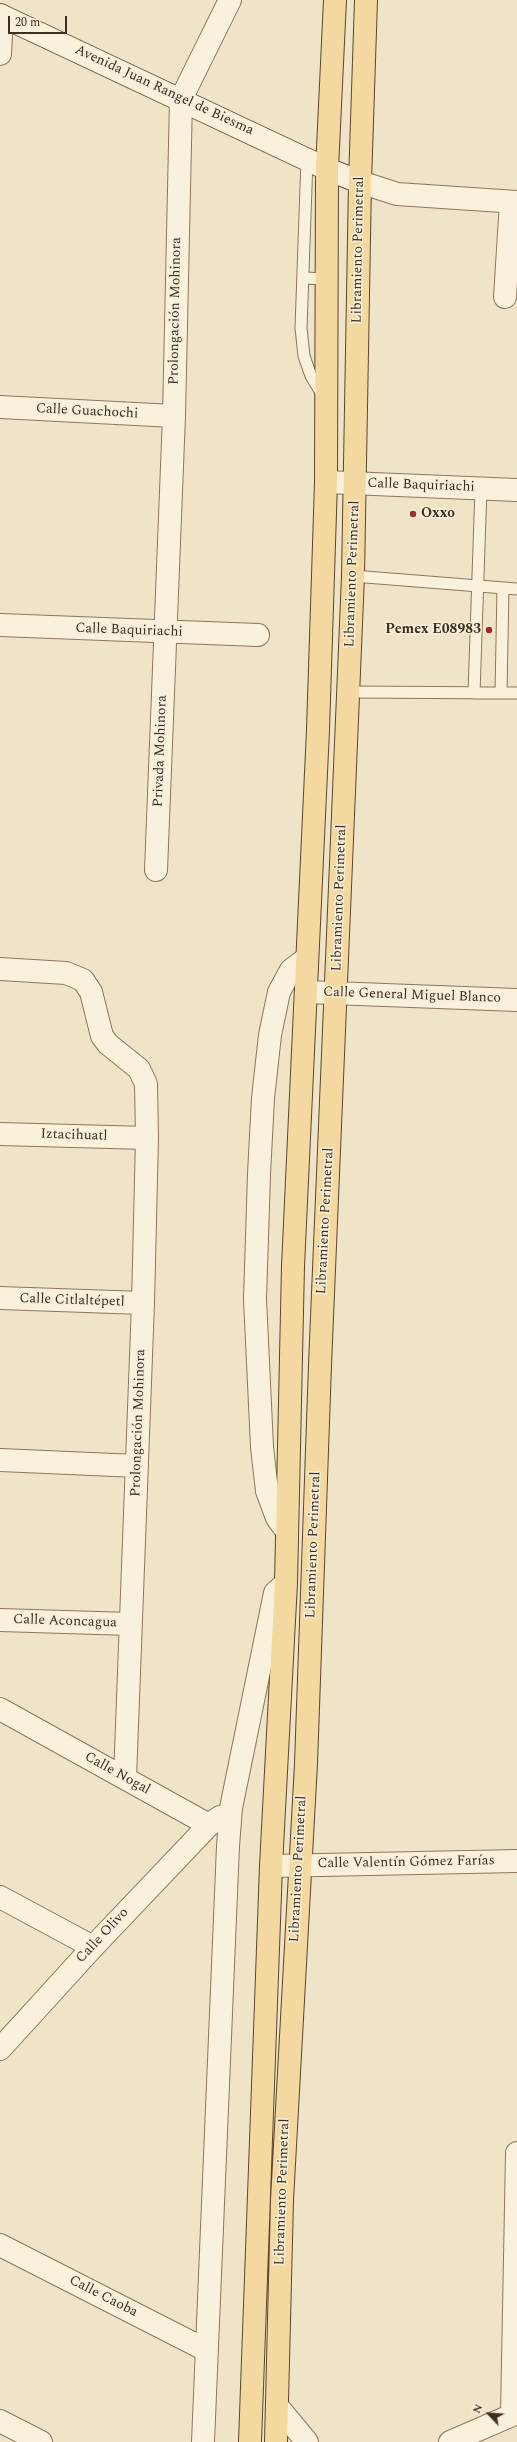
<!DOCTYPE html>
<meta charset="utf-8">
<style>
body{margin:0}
#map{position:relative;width:517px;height:2442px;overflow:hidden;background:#f0e4c8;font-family:Spectral,serif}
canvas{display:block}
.north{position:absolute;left:469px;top:2394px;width:40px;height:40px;-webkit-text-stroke:3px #f7eed8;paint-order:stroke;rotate:295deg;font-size:11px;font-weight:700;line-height:16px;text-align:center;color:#3d2e20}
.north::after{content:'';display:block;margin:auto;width:14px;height:18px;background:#3d2e20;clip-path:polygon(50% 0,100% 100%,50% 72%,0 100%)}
.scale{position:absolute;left:8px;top:16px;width:59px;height:18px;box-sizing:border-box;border:2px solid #3d2e20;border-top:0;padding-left:5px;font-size:12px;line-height:14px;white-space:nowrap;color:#3d2e20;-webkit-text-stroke:3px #f7eed8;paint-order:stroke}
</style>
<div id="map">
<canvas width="517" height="2442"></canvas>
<div class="north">N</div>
<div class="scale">20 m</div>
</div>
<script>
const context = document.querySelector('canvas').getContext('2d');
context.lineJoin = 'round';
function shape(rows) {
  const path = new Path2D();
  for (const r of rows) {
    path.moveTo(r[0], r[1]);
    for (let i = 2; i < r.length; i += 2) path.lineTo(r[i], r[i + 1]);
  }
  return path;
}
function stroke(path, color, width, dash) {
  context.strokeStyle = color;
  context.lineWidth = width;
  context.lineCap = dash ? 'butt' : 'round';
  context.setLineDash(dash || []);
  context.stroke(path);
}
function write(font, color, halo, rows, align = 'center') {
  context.font = font + ' Spectral,serif';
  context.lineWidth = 3;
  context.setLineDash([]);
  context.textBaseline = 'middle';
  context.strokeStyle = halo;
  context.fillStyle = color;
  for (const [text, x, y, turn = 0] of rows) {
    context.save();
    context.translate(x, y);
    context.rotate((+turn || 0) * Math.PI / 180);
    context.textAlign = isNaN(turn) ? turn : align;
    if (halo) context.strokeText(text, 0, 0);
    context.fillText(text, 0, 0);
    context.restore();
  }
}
const lane = shape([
 [307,159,301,328,304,356,311,376,323,396],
 [303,278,328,279],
 [353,576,517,589],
 [349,692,517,693],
 [474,693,481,488],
 [501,693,503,588]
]);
const street = shape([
 [0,54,2,16],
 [360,182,397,194,517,202],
 [505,297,511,202],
 [0,407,174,416],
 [326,482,517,490],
 [0,625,258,635],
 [156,870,174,416,181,99,230,0],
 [0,969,66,973,83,980,91,992,102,1036,108,1044,139,1069,146,1084,147,1138,143,1303,125,1778],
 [306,992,517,1000],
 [0,1134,147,1138],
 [0,1298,143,1303],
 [0,1460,137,1466],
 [286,1530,277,1518,267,1491,262,1447,255,1299,259,1174,263,1098,270,1035,279,992,291,970,307,958],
 [0,1620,130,1624],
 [0,1709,209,1825,220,1817],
 [271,1866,517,1861],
 [0,1897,93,1947],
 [0,2049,93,1947,209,1825],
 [0,2245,206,2350],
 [278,2407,307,2442],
 [512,2415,517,2153],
 [0,2421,41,2442],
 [203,2442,228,1846,231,1808,275,1593,286,1583],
 [450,2442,517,2413]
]);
const secondary = shape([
 [0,15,327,169,360,182]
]);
const primary = shape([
 [250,2442,271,1866,286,1583,293,1266,318,730,326,482,327,169,335,0],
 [276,2442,282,2200,306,1764,320,1365,353,576,360,182,366,0]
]);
const markers = [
 [413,514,4,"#9e2a2b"],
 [489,630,4,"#9e2a2b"]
];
const streetNames = [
 ["Avenida Juan Rangel de Biesma",164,91,25],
 ["Libramiento Perimetral",359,250,-89],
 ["Prolongación Mohinora",176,311,-89],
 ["Calle Guachochi",87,412,3],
 ["Calle Baquiriachi",421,486,2],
 ["Libramiento Perimetral",353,574,-88],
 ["Calle Baquiriachi",129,631,2],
 ["Privada Mohinora",161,751,-88],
 ["Libramiento Perimetral",340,898,-88],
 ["Calle General Miguel Blanco",412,996,2],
 ["Iztacihuatl",74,1136,2],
 ["Libramiento Perimetral",326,1221,-87],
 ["Calle Citlaltépetl",72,1301,2],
 ["Prolongación Mohinora",139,1423,-88],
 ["Libramiento Perimetral",314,1545,-88],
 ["Calle Aconcagua",65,1622,2],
 ["Calle Nogal",117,1774,29],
 ["Calle Valentín Gómez Farías",406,1863,-1],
 ["Libramiento Perimetral",299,1869,-87],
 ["Calle Olivo",103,1936,-47],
 ["Libramiento Perimetral",283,2192,-88],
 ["Calle Caoba",103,2297,27]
];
const poiNames = [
 ["Oxxo",421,514],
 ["Pemex E08983",481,630,"right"]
];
stroke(lane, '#8d765c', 13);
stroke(street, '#8d765c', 24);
stroke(secondary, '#6f573f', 24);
stroke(primary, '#5b4430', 24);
stroke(lane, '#faf1dc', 11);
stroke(street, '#faf1dc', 22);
stroke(secondary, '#faf1dc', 22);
stroke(primary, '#f3d9a0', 22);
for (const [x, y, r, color] of markers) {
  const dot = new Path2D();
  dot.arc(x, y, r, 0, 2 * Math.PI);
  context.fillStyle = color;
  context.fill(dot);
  stroke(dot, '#f7eed8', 1.5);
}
write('14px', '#3d2e20', '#f7eed8', streetNames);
write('bold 14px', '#3d2e20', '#f7eed8', poiNames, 'left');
</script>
